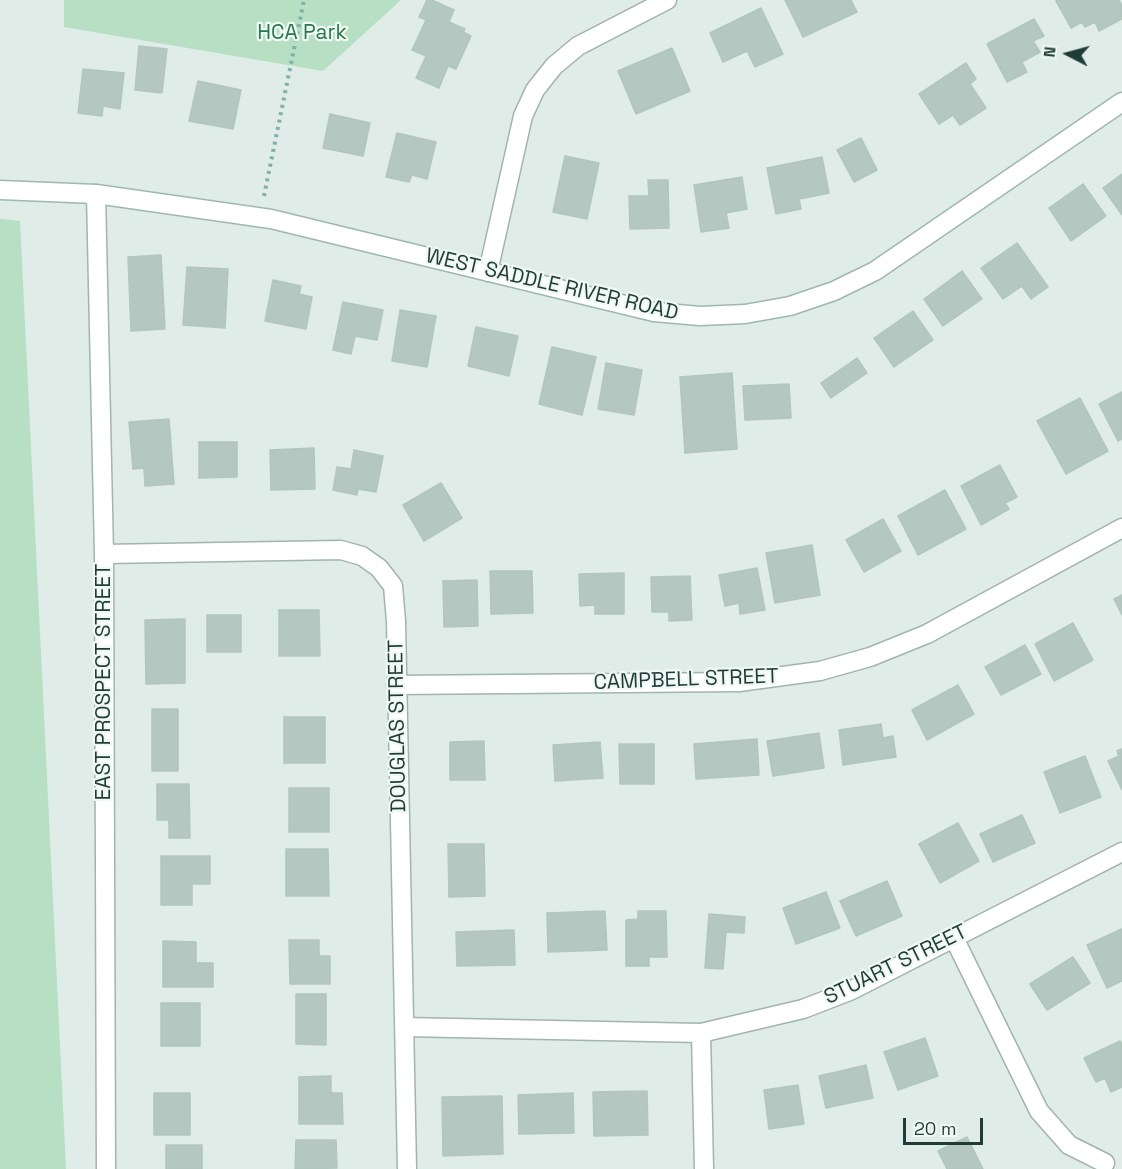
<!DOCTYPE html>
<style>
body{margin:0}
#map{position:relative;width:1122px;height:1169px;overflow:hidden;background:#dfece7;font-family:"Space Grotesk",sans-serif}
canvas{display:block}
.north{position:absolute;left:1038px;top:24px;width:60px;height:60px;-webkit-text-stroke:4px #f0f8f4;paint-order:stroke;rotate:276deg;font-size:16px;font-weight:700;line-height:24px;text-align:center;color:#1f3d36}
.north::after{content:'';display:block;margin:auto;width:21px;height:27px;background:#1f3d36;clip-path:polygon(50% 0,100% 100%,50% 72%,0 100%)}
.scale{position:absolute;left:903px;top:1118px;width:80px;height:27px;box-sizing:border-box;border:3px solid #1f3d36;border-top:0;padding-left:8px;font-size:18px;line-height:21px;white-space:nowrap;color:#1f3d36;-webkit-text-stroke:4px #f0f8f4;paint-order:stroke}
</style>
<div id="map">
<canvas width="1122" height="1169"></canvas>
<div class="north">N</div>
<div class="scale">20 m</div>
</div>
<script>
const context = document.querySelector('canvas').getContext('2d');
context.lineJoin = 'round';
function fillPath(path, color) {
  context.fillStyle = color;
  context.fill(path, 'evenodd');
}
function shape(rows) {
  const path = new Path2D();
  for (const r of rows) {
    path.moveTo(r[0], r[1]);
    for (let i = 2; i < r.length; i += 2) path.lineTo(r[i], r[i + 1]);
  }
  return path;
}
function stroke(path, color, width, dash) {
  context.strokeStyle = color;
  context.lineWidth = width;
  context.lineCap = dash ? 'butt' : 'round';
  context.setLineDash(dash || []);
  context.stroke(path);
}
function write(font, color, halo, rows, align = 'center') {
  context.font = font + ' "Space Grotesk",sans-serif';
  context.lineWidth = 4.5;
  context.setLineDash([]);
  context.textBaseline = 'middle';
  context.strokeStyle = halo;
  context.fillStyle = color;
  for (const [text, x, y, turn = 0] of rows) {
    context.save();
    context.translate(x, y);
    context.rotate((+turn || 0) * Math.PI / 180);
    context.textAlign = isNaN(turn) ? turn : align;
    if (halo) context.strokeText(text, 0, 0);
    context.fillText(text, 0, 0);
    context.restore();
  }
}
const green = shape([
 [64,0,401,0,323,71,64,27],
 [0,219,20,221,66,1169,0,1169]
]);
const building = shape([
 [427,0,432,0,454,10,449,22,465,29,463,32,471,36,456,69,448,66,439,88,416,78,426,56,412,50,426,20,419,17,427,0],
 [785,0,851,0,857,12,803,37,785,0],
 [1058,0,1119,0,1122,6,1122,19,1099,31,1095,22,1085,27,1082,22,1071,28,1056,1,1058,0],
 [761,8,783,54,755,67,747,51,723,62,710,33,761,8],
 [1034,19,1044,36,1033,41,1040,52,1022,62,1027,72,1007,82,987,44,1034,19],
 [139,46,167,49,162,93,135,90,139,46],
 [672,48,690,91,636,114,618,71,672,48],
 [966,63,976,79,970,84,986,108,960,125,953,115,939,124,919,94,966,63],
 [83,69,124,73,120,109,103,106,102,116,78,113,83,69],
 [198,81,241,90,233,129,189,121,198,81],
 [330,114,370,123,363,156,323,148,330,114],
 [397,133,436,142,427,179,412,175,409,182,386,177,397,133],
 [861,138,877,170,854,182,837,150,861,138],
 [565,156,599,163,587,219,553,212,565,156],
 [822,157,829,193,799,199,801,209,776,214,767,168,822,157],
 [1122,174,1122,215,1103,188,1122,174],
 [742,177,747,209,726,213,729,228,701,232,694,185,742,177],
 [648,180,668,180,669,228,630,229,629,196,649,196,648,180],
 [1083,184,1106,216,1071,241,1049,208,1083,184],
 [1017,243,1048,287,1031,299,1022,286,1003,299,981,268,1017,243],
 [161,255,165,329,131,331,128,257,161,255],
 [187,267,228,269,225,328,183,325,187,267],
 [962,271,982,299,943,326,924,299,962,271],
 [273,280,301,286,299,294,312,297,306,329,265,321,273,280],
 [343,302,383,310,377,340,355,336,351,354,333,350,343,302],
 [400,310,436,316,427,367,392,361,400,310],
 [913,311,933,340,894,367,874,338,913,311],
 [476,327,518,336,509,376,468,366,476,327],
 [552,347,596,357,582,415,539,404,552,347],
 [857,358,867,373,831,398,821,383,857,358],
 [606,363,642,370,634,415,598,409,606,363],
 [732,373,737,449,685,453,680,377,732,373],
 [789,384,791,418,745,420,743,386,789,384],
 [1122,392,1122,439,1118,441,1099,404,1122,392],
 [1080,398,1108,451,1066,474,1037,421,1080,398],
 [169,419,174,484,145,486,144,468,133,469,129,422,169,419],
 [199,442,237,442,237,477,199,478,199,442],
 [314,448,315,489,271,490,270,450,314,448],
 [354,450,383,456,376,492,358,489,357,495,333,490,337,467,351,469,354,450],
 [1000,465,1017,497,1005,503,1009,509,981,525,961,486,1000,465],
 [441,483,462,518,424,541,403,505,441,483],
 [945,490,966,529,918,555,898,516,945,490],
 [883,519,901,551,864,572,846,540,883,519],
 [812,545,820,595,775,603,766,553,812,545],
 [757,568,765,610,740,614,739,603,725,606,719,575,757,568],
 [490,571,532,571,533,613,491,614,490,571],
 [624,573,624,614,595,614,595,605,580,606,579,574,624,573],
 [690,576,692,620,669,621,669,612,652,612,651,577,690,576],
 [477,580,478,626,444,627,443,581,477,580],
 [1122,595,1122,615,1114,599,1122,595],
 [279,610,319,610,320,656,279,656,279,610],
 [207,615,241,615,241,652,207,652,207,615],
 [185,619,185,683,146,684,145,620,185,619],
 [1073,623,1093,660,1054,681,1035,644,1073,623],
 [1025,645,1041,674,1001,695,985,667,1025,645],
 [958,685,974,714,927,740,912,710,958,685],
 [152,709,178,709,178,771,152,771,152,709],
 [284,717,325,717,325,763,284,763,284,717],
 [881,724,883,738,893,736,896,757,843,765,839,730,881,724],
 [819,733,824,768,773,776,767,741,819,733],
 [757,739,759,775,696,779,694,744,757,739],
 [484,741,485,780,450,780,450,742,484,741],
 [600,742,603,778,555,781,553,745,600,742],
 [619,744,654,744,654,784,620,784,619,744],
 [1122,749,1122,790,1108,761,1119,756,1117,751,1122,749],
 [1085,756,1101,797,1060,813,1044,772,1085,756],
 [157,784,189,784,190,838,169,838,169,820,157,820,157,784],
 [289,788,329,788,329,832,289,832,289,788],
 [1022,815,1035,843,993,862,980,834,1022,815],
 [958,823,979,861,940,883,919,844,958,823],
 [448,844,484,844,485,896,449,897,448,844],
 [286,849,328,849,329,896,286,896,286,849],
 [161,856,210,856,210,884,192,884,192,905,161,905,161,856],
 [887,881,902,916,856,936,840,901,887,881],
 [826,892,840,928,796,944,783,908,826,892],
 [605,911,607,950,548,952,547,913,605,911],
 [638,911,666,911,667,957,649,957,649,966,626,966,626,920,638,919,638,911],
 [709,914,745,917,744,933,726,932,723,969,705,968,709,914],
 [1122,929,1122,981,1107,988,1087,945,1122,929],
 [514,930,515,965,457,966,456,932,514,930],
 [289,940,319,940,319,956,330,956,330,984,290,984,289,940],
 [163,941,196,942,196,963,213,963,213,987,163,987,163,941],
 [1073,957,1090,983,1047,1010,1030,984,1073,957],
 [296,994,326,994,326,1045,296,1044,296,994],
 [161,1003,200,1003,200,1046,161,1046,161,1003],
 [925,1038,938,1076,898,1090,884,1052,925,1038],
 [1120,1041,1122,1044,1122,1087,1111,1092,1105,1078,1096,1082,1084,1058,1120,1041],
 [866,1065,873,1098,826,1108,819,1076,866,1065],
 [331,1076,331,1093,342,1093,343,1124,299,1124,299,1077,331,1076],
 [798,1085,804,1124,769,1129,764,1090,798,1085],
 [647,1091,648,1135,594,1136,593,1092,647,1091],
 [154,1093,190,1093,190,1135,154,1135,154,1093],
 [573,1093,574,1133,519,1134,518,1095,573,1093],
 [502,1096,503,1154,443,1156,442,1097,502,1096],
 [967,1137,983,1169,947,1169,938,1151,967,1137],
 [296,1140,336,1140,337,1168,295,1169,296,1140],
 [166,1145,202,1145,202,1169,166,1169,166,1145]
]);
const path = shape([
 [264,196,304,0]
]);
const street = shape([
 [96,194,104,554,106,1169],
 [488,272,523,116,535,90,554,66,578,46,667,0],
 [104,554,341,550,362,556,379,568,393,586,396,621,407,1169],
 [396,685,739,682,820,671,870,657,927,634,1122,528],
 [954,938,1039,1111,1069,1145,1105,1163],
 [404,1027,701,1033,803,1009,852,990,1122,852],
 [701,1033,704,1169]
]);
const secondary = shape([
 [0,190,96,194,271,219,654,312,700,316,745,314,790,306,834,291,875,271,1122,102]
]);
const parkNames = [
 ["HCA Park",302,33]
];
const streetNames = [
 ["WEST SADDLE RIVER ROAD",552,285,13],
 ["CAMPBELL STREET",686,680,-2],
 ["EAST PROSPECT STREET",104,682,-90],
 ["DOUGLAS STREET",398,726,-91],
 ["STUART STREET",896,965,-26]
];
fillPath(green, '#b6dfc3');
fillPath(building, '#b4c7c0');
stroke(building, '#b1c6be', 1.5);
stroke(street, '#a2b4ae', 21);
stroke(secondary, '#9db8b0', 21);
stroke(path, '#7db2a4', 4, [3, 4.5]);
stroke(street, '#fff', 18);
stroke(secondary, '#fff', 18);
write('21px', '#26774a', '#f0f8f4', parkNames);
write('21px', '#1f3d36', '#f0f8f4', streetNames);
</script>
